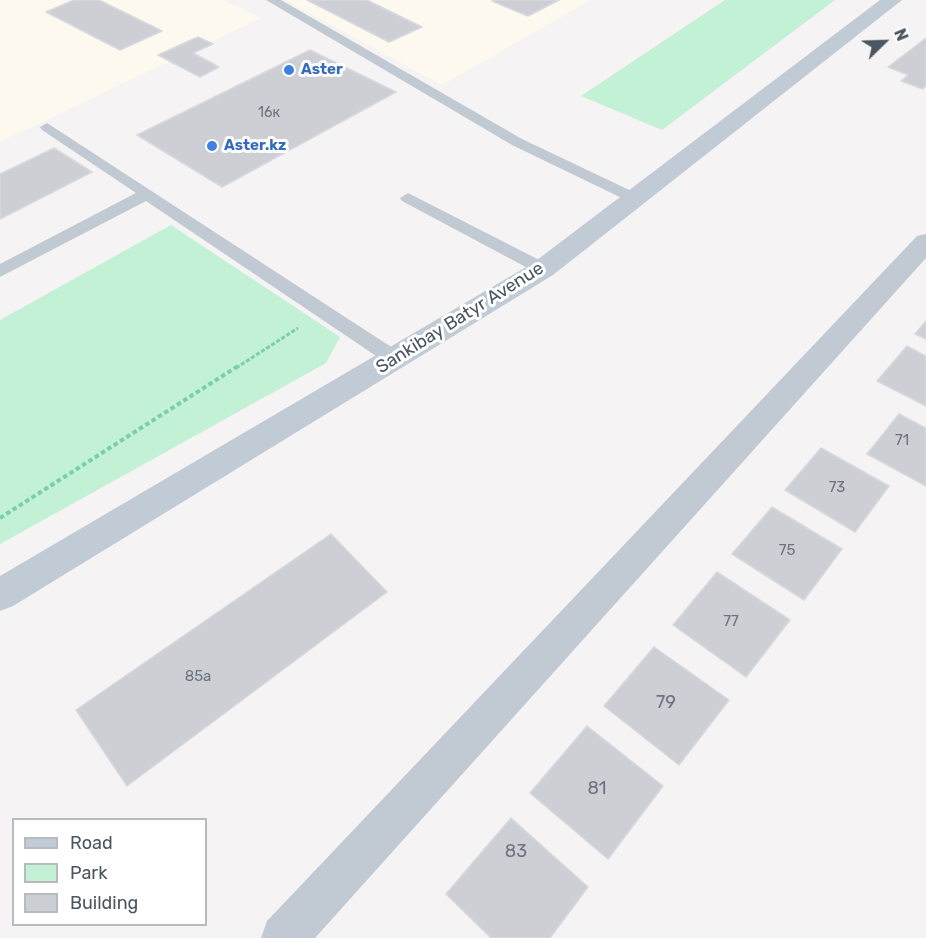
<!DOCTYPE html>
<meta charset="utf-8">
<style>
body{margin:0}
#map{position:relative;width:926px;height:938px;overflow:hidden;background:#f5f3f3;font-family:Rubik,sans-serif}
canvas{display:block}
.legend{position:absolute;left:12px;top:818px;width:195px;height:108px;box-sizing:border-box;background:#fff;border:2px solid #b7bbc0;margin:0;padding:8px 10px;list-style:none;font-size:18px;color:#4a5661}
.legend li{display:flex;align-items:center;gap:12px;height:30px}
.legend b{width:30px;border:2px solid #b7bbc0}
.north{position:absolute;left:854px;top:12px;width:60px;height:60px;-webkit-text-stroke:4px #fff;paint-order:stroke;rotate:67deg;font-size:16px;font-weight:700;line-height:24px;text-align:center;color:#4a5661}
.north::after{content:'';display:block;margin:auto;width:21px;height:27px;background:#4a5661;clip-path:polygon(50% 0,100% 100%,50% 72%,0 100%)}
</style>
<div id="map">
<canvas width="926" height="938"></canvas>
<ul class="legend">
<li><b style="height:8px;background:#c1cbd6"></b>Road</li>
<li><b style="height:16px;background:#c3f1d5"></b>Park</li>
<li><b style="height:16px;background:#cdcfd5"></b>Building</li>
</ul>
<div class="north">N</div>
</div>
<script>
const context = document.querySelector('canvas').getContext('2d');
context.lineJoin = 'round';
function fillPath(path, color) {
  context.fillStyle = color;
  context.fill(path, 'evenodd');
}
function shape(rows) {
  const path = new Path2D();
  for (const r of rows) {
    path.moveTo(r[0], r[1]);
    for (let i = 2; i < r.length; i += 2) path.lineTo(r[i], r[i + 1]);
  }
  return path;
}
function stroke(path, color, width, dash) {
  context.strokeStyle = color;
  context.lineWidth = width;
  context.lineCap = dash ? 'butt' : 'round';
  context.setLineDash(dash || []);
  context.stroke(path);
}
function write(font, color, halo, rows, align = 'center') {
  context.font = font + ' Rubik,sans-serif';
  context.lineWidth = 6;
  context.setLineDash([]);
  context.textBaseline = 'middle';
  context.strokeStyle = halo;
  context.fillStyle = color;
  for (const [text, x, y, turn = 0] of rows) {
    context.save();
    context.translate(x, y);
    context.rotate((+turn || 0) * Math.PI / 180);
    context.textAlign = isNaN(turn) ? turn : align;
    if (halo) context.strokeText(text, 0, 0);
    context.fillText(text, 0, 0);
    context.restore();
  }
}
const commercial = shape([
 [0,0,223,0,261,18,0,142],
 [285,0,591,0,442,85]
]);
const green = shape([
 [725,0,835,0,662,130,581,96],
 [171,225,340,337,326,363,0,544,0,320]
]);
const building = shape([
 [74,0,99,0,162,31,120,50,46,12,74,0],
 [307,0,367,0,422,27,389,42,307,0],
 [494,0,559,0,528,16,492,1,494,0],
 [198,37,213,44,193,53,219,67,200,77,158,55,198,37],
 [926,38,926,86,923,89,901,81,908,75,888,67,926,38],
 [310,50,396,92,222,187,137,135,310,50],
 [54,148,92,172,0,219,0,174,54,148],
 [926,321,926,339,915,334,926,321],
 [907,346,926,356,926,406,877,381,907,346],
 [899,414,926,428,926,486,867,454,899,414],
 [821,448,889,486,855,532,785,490,821,448],
 [772,507,842,549,804,600,732,554,772,507],
 [331,534,387,592,127,786,76,710,331,534],
 [717,572,790,620,746,677,673,625,717,572],
 [654,647,729,700,679,765,604,706,654,647],
 [587,726,663,786,608,859,530,793,587,726],
 [511,818,588,887,550,938,491,938,446,894,511,818]
]);
const pathFar1 = shape([
 [236,368,298,328]
]);
const path = shape([
 [0,518,238,366]
]);
const lane = shape([
 [266,0,281,0,522,139,642,196,644,199,636,204,630,202,512,145,266,0],
 [47,123,402,354,404,359,402,364,395,366,388,364,146,201,0,277,0,264,136,193,42,130,40,127,47,123],
 [408,193,549,265,552,269,549,273,543,275,537,273,402,201,400,198,408,193]
]);
const street = shape([
 [926,234,926,258,315,938,261,938,267,921,917,236,926,234]
]);
const secondary = shape([
 [880,0,902,0,553,275,13,606,0,611,0,576,533,263,880,0]
]);
const markers = [
 [289,70,6,"#3f7fe0"],
 [212,146,6,"#3f7fe0"]
];
const farNumbernames = [
 ["16к",269,113]
];
const farShopnames = [
 ["Aster",301,70],
 ["Aster.kz",224,146]
];
const numberNames = [
 ["71",902,441],
 ["73",837,488],
 ["75",787,551],
 ["77",731,622],
 ["85а",198,677]
];
const streetNames = [
 ["Sankibay Batyr Avenue",460,318,-32]
];
const nearNumbernames = [
 ["79",666,703],
 ["81",597,789],
 ["83",516,852]
];
fillPath(commercial, '#fdf9ef');
fillPath(green, '#c3f1d5');
fillPath(building, '#cdcfd5');
stroke(building, '#d7d9de', 1.5);
stroke(pathFar1, '#7ad0a6', 3, [4, 2]);
stroke(path, '#7ad0a6', 4, [4.5, 3]);
fillPath(lane, '#c1cad2');
fillPath(street, '#c1cad2');
fillPath(secondary, '#c1cbd6');
for (const [x, y, r, color] of markers) {
  const dot = new Path2D();
  dot.arc(x, y, r, 0, 2 * Math.PI);
  context.fillStyle = color;
  context.fill(dot);
  stroke(dot, '#fff', 2);
}
write('14px', '#6b747e', null, farNumbernames);
write('bold 15px', '#366cbe', '#fff', farShopnames, 'left');
write('15px', '#6b747e', null, numberNames);
write('18px', '#4a5661', '#fff', streetNames);
write('18px', '#6b747e', null, nearNumbernames);
</script>
